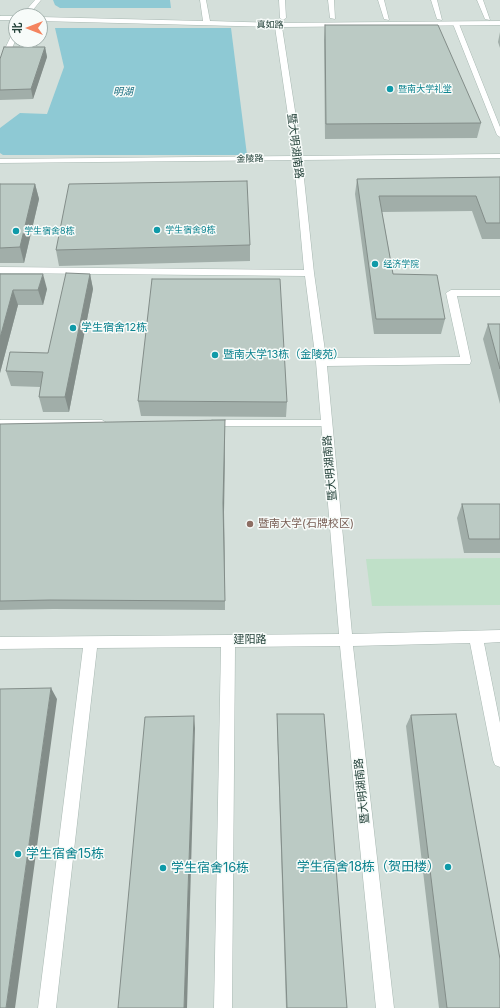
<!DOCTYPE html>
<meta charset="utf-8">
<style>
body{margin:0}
#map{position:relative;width:500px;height:1008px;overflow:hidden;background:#e6efeb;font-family:Inter,"Noto Sans SC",sans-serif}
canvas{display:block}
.north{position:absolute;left:8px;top:8px;width:40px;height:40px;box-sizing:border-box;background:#f7fbf9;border:1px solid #a3b1ad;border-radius:50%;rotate:270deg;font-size:11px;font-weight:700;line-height:16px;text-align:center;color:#24423a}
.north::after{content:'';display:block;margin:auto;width:14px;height:18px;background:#f4845f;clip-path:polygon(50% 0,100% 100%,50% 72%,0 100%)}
</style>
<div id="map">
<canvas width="500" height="1008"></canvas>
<div class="north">北</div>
</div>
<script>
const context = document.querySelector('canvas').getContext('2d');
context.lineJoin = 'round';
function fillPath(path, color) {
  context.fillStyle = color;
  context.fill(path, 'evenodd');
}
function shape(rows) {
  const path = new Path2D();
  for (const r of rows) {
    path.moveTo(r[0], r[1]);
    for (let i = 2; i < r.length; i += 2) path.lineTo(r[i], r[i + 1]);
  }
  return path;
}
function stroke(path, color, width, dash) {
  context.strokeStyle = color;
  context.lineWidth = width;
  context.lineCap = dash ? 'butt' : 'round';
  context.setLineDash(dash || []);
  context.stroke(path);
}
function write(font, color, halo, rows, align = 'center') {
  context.font = font + ' Inter,"Noto Sans SC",sans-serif';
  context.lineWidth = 3;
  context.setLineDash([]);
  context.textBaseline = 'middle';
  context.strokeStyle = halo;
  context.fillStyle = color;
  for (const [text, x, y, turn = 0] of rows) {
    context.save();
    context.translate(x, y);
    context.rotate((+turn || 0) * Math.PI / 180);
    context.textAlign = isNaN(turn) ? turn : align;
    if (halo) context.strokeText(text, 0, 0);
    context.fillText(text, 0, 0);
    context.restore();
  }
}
const built = shape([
 [0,0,500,0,500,1008,0,1008],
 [16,16,40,16,40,40,16,40]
]);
const green = shape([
 [500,558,500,605,372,606,366,559]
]);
const water = shape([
 [53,0,170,0,171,8,60,8,55,5],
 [55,28,231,28,247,155,3,155,0,153,0,128,20,113,47,114,64,67]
]);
const service = shape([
 [279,0,285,0,286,18,283,20,280,18,279,0],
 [328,0,334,0,335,19,330,18,328,0],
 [378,0,384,0,389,20,384,19,378,0],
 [431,0,437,0,442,20,437,19,431,0],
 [477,0,483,0,490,20,485,19,477,0],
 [456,22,459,24,500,127,500,137,497,135,453,24,456,22],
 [0,420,102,420,107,423,102,426,0,426,0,420],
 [212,420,325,420,330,423,325,426,212,426,207,423,212,420]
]);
const minor = shape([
 [35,0,41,0,28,16,21,16,35,0],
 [200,0,206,0,210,21,278,23,500,21,500,25,282,27,302,156,500,154,500,158,302,160,314,273,326,358,460,357,446,293,451,290,500,290,500,296,457,296,471,361,470,364,327,366,352,634,500,630,500,642,484,643,500,723,500,767,495,765,493,760,470,643,353,646,394,1008,376,1008,340,646,235,647,232,1008,214,1008,221,647,97,648,56,1008,38,1008,83,648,0,649,0,637,339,634,316,362,305,276,0,273,0,267,304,270,294,160,0,163,0,159,294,156,275,27,40,21,40,17,203,21,200,0],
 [0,16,16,16,16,20,0,20,0,16],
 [16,30,16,39,4,67,0,69,0,59,13,32,16,30]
]);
const wall = shape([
 [325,25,481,123,477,138,325,139,324,40],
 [500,32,500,48,498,42],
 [45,47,47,57,33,99,0,100,0,59],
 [500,177,500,239,482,239,472,211,382,212,393,274,445,319,441,334,374,334,355,194,357,179],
 [0,184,35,184,39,199,24,263,0,263],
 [250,245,250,261,59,266,56,250],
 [0,274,47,289,43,305,18,305,0,373],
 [90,274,93,289,69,412,43,412,39,397,40,387,11,386,6,371,48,353],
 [488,324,500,324,500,404,483,339],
 [138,401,287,402,286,417,141,416],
 [0,424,225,430,224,512,225,610,53,609,0,610],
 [462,504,500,504,500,553,464,553,457,518],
 [277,714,347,1008,286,1008,277,725],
 [411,715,500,1008,439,1008,406,726]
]);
const shadedWall = shape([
 [45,47,47,57,33,99,31,89],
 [35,184,39,199,24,263,20,247],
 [43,274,47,289,43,305,38,290],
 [90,274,93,289,69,412,65,397],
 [13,290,18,305,0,373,0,338],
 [225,420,225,430,224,512,225,610,223,503],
 [51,688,57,699,15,1008,6,1008],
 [194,716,195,728,187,1008,184,1008]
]);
const building = shape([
 [325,25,438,25,481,123,326,124,325,25],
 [4,47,45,47,31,89,0,90,0,59,4,47],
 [500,177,500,223,486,223,476,196,379,196,393,274,437,275,445,319,376,319,357,179,500,177],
 [247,181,250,245,56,250,69,184,247,181],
 [0,184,35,184,20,247,0,248,0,184],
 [66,273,90,274,65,397,39,397,43,372,6,371,10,352,48,353,66,273],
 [0,274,43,274,38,290,13,290,0,338,0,274],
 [152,279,280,279,287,402,138,401,152,279],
 [488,324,500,324,500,369,488,324],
 [225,420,223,503,225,601,50,600,0,601,0,424,225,420],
 [462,504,500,504,500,539,469,539,462,504],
 [51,688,6,1008,0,1008,0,689,51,688],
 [277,714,324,714,347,1008,287,1008,277,714],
 [456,714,500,959,500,1008,447,1008,411,715,456,714],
 [194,716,184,1008,118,1008,145,717,194,716]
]);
const markers = [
 [390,89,4,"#0f9aa8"],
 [157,230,4,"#0f9aa8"],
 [16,231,4,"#0f9aa8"],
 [375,264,4,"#0f9aa8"],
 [73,328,4,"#0f9aa8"],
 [215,355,4,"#0f9aa8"],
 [250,524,4,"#8d6e63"],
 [18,854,4,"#0f9aa8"],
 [448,867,4,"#0f9aa8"],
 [163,868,4,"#0f9aa8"]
];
const farStreetnames = [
 ["真如路",270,25,1],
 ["金陵路",250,159,-1]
];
const farCulturenames = [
 ["暨南大学礼堂",398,89],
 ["学生宿舍9栋",165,230],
 ["学生宿舍8栋",24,231],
 ["经济学院",383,264]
];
const farWaternames = [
 ["明湖",123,92]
];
const streetNames = [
 ["暨大明湖南路",295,146,83],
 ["暨大明湖南路",330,468,-95],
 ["建阳路",250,640],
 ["暨大明湖南路",362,791,-96]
];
const cultureNames = [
 ["学生宿舍12栋",81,328],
 ["暨南大学13栋（金陵苑）",223,355]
];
const educationNames = [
 ["暨南大学(石牌校区)",258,524]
];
const nearCulturenames = [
 ["学生宿舍15栋",26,854],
 ["学生宿舍18栋（贺田楼）",440,867,"right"],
 ["学生宿舍16栋",171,868]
];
fillPath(built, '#d4dfda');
fillPath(green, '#bfe0c8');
fillPath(water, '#8ec9d4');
stroke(service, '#a8b8b2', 1);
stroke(minor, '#a8b8b2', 1);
fillPath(service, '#fff');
fillPath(minor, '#fff');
fillPath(wall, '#a1aea9');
fillPath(shadedWall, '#838d89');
fillPath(building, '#bbcac4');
stroke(building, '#838d89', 1);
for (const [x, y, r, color] of markers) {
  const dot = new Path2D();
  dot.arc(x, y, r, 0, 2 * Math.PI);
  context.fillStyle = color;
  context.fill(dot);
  stroke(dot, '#f7fbf9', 1.5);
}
write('9px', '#24423a', '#f7fbf9', farStreetnames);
write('9px', '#0d838f', '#f7fbf9', farCulturenames, 'left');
write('italic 10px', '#1c6f80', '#f7fbf9', farWaternames);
write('11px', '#24423a', '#f7fbf9', streetNames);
write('11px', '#0d838f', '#f7fbf9', cultureNames, 'left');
write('11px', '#785e54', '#f7fbf9', educationNames, 'left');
write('13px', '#0d838f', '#f7fbf9', nearCulturenames, 'left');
</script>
